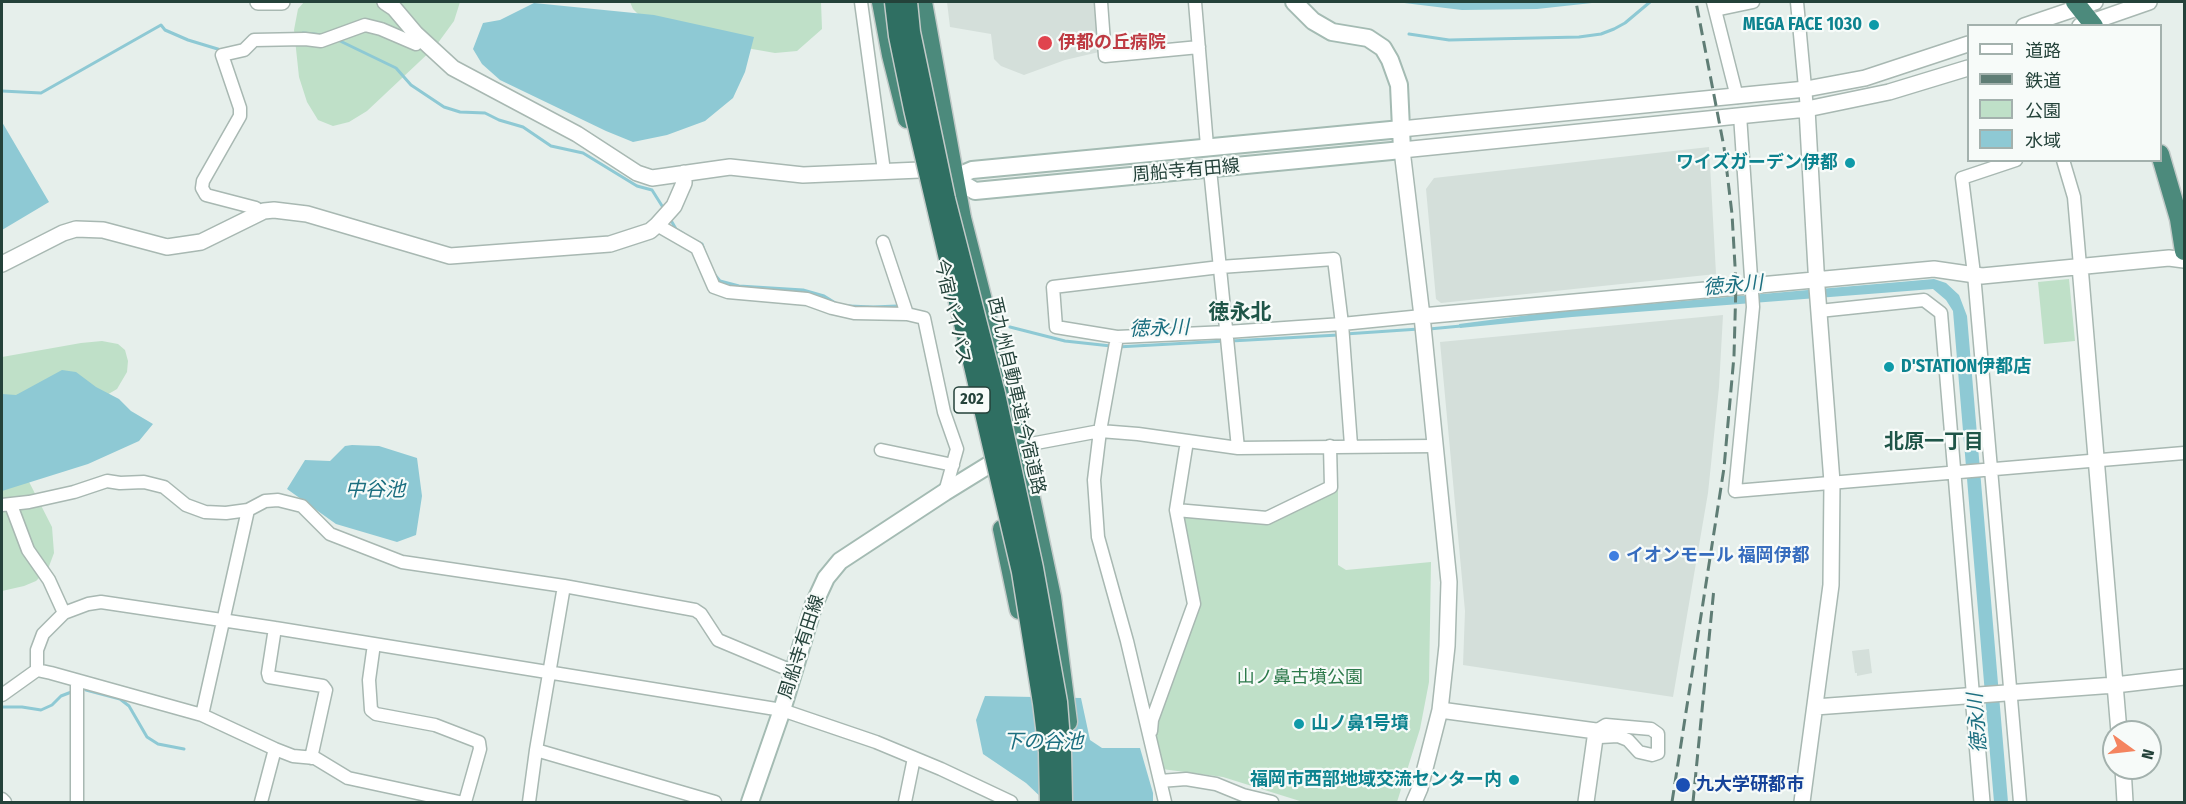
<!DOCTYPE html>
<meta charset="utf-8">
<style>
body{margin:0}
#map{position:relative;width:2186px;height:804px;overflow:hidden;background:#e6efeb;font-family:"Fira Sans Condensed","Noto Sans JP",sans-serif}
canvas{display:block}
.frame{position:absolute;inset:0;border:3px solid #24423a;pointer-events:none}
.legend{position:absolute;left:1967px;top:24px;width:195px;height:138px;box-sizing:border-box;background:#f7fbf9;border:2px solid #a3b1ad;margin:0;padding:8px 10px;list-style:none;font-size:18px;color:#24423a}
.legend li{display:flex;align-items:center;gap:12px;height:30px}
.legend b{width:30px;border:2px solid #a3b1ad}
.north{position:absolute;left:2102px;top:720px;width:60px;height:60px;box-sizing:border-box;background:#f7fbf9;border:2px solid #a3b1ad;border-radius:50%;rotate:105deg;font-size:16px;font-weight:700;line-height:24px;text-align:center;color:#24423a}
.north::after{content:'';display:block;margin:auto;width:21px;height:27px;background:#f4845f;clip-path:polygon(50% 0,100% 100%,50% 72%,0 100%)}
</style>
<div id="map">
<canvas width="2186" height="804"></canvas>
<div class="frame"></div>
<ul class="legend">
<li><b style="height:8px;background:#fff"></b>道路</li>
<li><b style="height:8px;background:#5f7d75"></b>鉄道</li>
<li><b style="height:16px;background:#bfe0c8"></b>公園</li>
<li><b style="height:16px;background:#8ec9d4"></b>水域</li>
</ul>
<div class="north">N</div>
</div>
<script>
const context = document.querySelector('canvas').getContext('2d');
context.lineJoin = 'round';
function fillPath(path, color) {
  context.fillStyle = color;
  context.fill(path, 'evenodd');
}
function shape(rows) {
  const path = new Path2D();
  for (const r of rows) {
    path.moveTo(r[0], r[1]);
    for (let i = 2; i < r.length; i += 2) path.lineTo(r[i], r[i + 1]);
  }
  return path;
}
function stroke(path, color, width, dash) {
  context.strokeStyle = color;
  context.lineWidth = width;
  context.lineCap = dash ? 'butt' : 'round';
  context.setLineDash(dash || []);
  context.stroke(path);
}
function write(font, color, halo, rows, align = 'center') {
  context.font = font + ' "Fira Sans Condensed","Noto Sans JP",sans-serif';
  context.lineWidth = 4.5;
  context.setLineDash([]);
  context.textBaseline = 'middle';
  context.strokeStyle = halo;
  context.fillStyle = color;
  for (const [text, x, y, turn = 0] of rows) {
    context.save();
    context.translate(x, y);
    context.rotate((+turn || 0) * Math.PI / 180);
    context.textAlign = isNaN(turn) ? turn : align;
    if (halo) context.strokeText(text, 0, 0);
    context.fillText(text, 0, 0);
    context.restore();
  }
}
const built = shape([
 [947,2,1095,2,1099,52,1065,60,1024,75,1001,66,994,59,991,34,950,27],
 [1709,147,1716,274,1441,303,1436,299,1426,189,1434,178],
 [1723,315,1719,387,1708,493,1673,697,1463,665,1465,611,1440,342],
 [1869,649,1872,673,1857,676,1857,673,1855,673,1852,651]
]);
const green = shape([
 [304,2,460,2,454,21,435,47,367,111,349,122,333,126,318,120,307,102,299,77,294,30,298,9],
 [630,2,821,2,822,29,797,51,775,53,678,36,648,24,633,9],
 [2069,279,2075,341,2044,344,2038,282],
 [102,341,118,344,125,350,128,361,127,372,117,389,100,399,24,472,52,527,54,553,48,569,36,581,24,586,2,591,2,357,81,343],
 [1338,487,1338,565,1346,570,1431,562,1429,682,1420,729,1397,802,1303,802,1223,777,1162,769,1152,732,1200,598,1179,520,1187,515,1272,522]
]);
const water = shape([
 [1396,2,1601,2,1537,9,1462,10],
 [534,3,654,15,754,37,745,72,733,98,705,121,667,135,633,142,606,131,500,80,482,64,473,49,483,23,500,20],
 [2,122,49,202,2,230,2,121],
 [1934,279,1946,283,1959,295,1967,316,2008,802,1994,802,1953,311,1946,300,1933,289,1572,317,1460,328,1459,324,1544,313],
 [62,370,76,372,96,387,119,399,131,411,153,424,139,441,88,464,2,491,2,394,16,395],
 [352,445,379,446,417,458,422,496,416,535,397,542,336,524,287,489,305,460,330,461,345,446],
 [985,696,1081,698,1090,740,1102,748,1140,748,1153,793,1153,802,1046,802,1026,783,983,754,976,720]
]);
const stream = shape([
 [303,33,323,35],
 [1409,34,1449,40,1579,37,1601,34,1614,29,1625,23,1650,2],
 [338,40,396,68,411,85,444,107,460,112,485,113,499,120,523,127,551,146,583,153,637,186,652,190,664,209],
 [2,91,41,93,161,25,165,30,188,40,221,50],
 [669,217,676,229,684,234],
 [698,242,702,244,706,256],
 [715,275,720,281,739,286,803,290,824,296,837,304],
 [849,306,873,307,897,306],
 [1010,327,1065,341,1111,346],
 [1429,329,1461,326],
 [1345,334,1419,329],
 [1231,341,1338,335],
 [1117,347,1225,341],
 [86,690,120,699,129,706,147,737,158,744,184,749],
 [2,707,22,707,41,710,52,705,61,696,74,691]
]);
const minor = shape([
 [861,2,884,171],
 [1101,2,1105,56,1199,47],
 [1195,2,1207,146],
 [1713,2,1737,97],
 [1797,2,1807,109],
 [1715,10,1753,2],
 [1740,115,1753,307,1735,491,2184,453],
 [2016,160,1962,178,1974,274,2020,802],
 [2063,160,2074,197,2080,266],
 [1210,169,1238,448],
 [259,214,256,208,206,195,202,188,203,181,240,116,240,108,222,55,244,50,254,40,305,39,321,41,365,25,381,29,416,44,421,39],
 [657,225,697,248,714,287,728,292,807,299,832,308,854,313,907,314,924,318,944,412,957,449,945,492],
 [883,242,907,314],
 [1819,311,1924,300,1941,313,1973,695],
 [1117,337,1100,431,1138,434,1238,448,1434,446],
 [1351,445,1342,324,1334,259,1220,267,1053,287,1056,327,1117,337,1227,332,1342,324,1422,316],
 [1020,446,1100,431,1094,480,1098,537,1127,641,1165,802],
 [881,450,953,465],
 [2,505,29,502,74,492,107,481,120,483,144,482,164,487,186,505,205,512,226,513,248,510,265,501,278,500,302,506,330,534,402,562,564,586,695,610,701,614,718,640,792,671],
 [11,505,28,550,49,580,64,613],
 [1176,510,1187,441],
 [275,628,268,673,269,677,323,686,326,690,311,758],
 [374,644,369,680,371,710,376,714,435,725,479,742,480,749,465,802],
 [37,670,37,650,43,634,64,613,88,604,101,602,275,628,782,710,876,742,941,769,1011,802],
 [2,695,37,670,51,673,202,715,275,749,293,756,315,758,348,778,459,802],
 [202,715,248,510],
 [1151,731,1152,720,1194,604,1176,510,1267,518,1331,487,1330,446],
 [1595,739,1600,737,1618,736,1628,740,1639,752,1652,755,1658,753,1658,734,1651,729,1606,725,1596,731],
 [536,750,715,802],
 [1160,781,1186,779,1216,784,1243,795,1272,802],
 [2,799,5,802],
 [77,802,77,681],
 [261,802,275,749],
 [529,802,536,750,564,586],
 [905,802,914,758]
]);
const tertiary = shape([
 [258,2,282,2],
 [385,2,394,8,416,34,453,68,577,134,637,173,652,178,730,167,803,175,920,170],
 [2024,26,2095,2],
 [2080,26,2149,2],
 [1401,129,1806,89,1865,78,1968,44],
 [2,264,63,233,76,229,103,230,167,247,201,242,264,211,274,210,307,214,450,256,610,244,650,231,657,225,674,206,684,183,684,173],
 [2080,266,2119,732],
 [1422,316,1934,269,1982,276,2169,258,2184,260],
 [1973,695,1982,802],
 [1815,707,2115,685,2184,677],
 [1440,710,1596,731,1586,802],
 [2123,768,2125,802],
 [1414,802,1420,788,1440,710,1447,646,1449,582,1422,316,1402,150,1807,109,1889,92,1968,68],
 [1802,802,1831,585,1832,482,1817,287,1807,109]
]);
const secondary = shape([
 [945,176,953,178,975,191,1402,150,1399,85,1390,60,1383,48,1368,38,1332,32,1313,21,1294,2],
 [953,178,972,170,1401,129],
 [750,802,782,710,814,604,826,578,840,561,945,492,1005,455]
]);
const trunk = shape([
 [881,2,891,55,907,119],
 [923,2,962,218,1020,446,1052,597,1068,722],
 [2075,2,2094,26],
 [2160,154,2179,219,2184,251],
 [1002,529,1019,610]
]);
const rail = shape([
 [1672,802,1724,468,1734,356,1736,283,1732,214,1724,147,1696,2],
 [1693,802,1714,588]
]);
const motorwayBridge = shape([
 [894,2,898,36,913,109,1021,572,1042,703,1048,752,1049,802],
 [908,2,911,32,946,199,996,394,1034,568,1058,702,1062,753,1063,802]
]);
const markers = [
 [1874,25,6,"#0f9aa8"],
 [1045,43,8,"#e0444e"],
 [1850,163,6,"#0f9aa8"],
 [1889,367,6,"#0f9aa8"],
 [1614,556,6,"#3f7fe0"],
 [1299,724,6,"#0f9aa8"],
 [1514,780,6,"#0f9aa8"],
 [1683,785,8,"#1a4fb4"]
];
const shields = [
 [972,400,36]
];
const shieldNames = [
 ["202",972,400]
];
const cultureNames = [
 ["MEGA FACE 1030",1862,25],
 ["ワイズガーデン伊都",1838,163],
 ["D'STATION伊都店",1901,367,"left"],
 ["山ノ鼻1号墳",1311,724,"left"],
 ["福岡市西部地域交流センター内",1502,780]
];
const healthNames = [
 ["伊都の丘病院",1058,43]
];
const streetNames = [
 ["周船寺有田線",1186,171,-5],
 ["今宿バイパス",952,312,77],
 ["西九州自動車道;今宿道路",1016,396,77],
 ["周船寺有田線",802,647,-72]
];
const shopNames = [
 ["イオンモール 福岡伊都",1626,556]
];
const parkNames = [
 ["山ノ鼻古墳公園",1300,678]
];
const transitNames = [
 ["九大学研都市",1696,785]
];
const waterNames = [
 ["徳永川",1733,286,-5],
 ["徳永川",1159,329,-2],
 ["中谷池",375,490],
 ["徳永川",1978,723,-94],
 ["下の谷池",1043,742]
];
const neighbourhoodNames = [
 ["北原一丁目",1934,442]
];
const quarterNames = [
 ["徳永北",1240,313]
];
fillPath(built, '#d4dfda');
fillPath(green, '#bfe0c8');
fillPath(water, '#8ec9d4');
stroke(stream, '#8ec9d4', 3);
stroke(minor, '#a8b8b2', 15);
stroke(tertiary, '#a8b8b2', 18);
stroke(secondary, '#a4bbb3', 20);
stroke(trunk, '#c2cac8', 21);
stroke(minor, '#fff', 12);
stroke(tertiary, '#fff', 15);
stroke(secondary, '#fff', 16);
stroke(trunk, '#4c8a7c', 18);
stroke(rail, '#5f7d75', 3, [12, 6]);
stroke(motorwayBridge, '#c2cac8', 21, []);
stroke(motorwayBridge, '#2f6f62', 18);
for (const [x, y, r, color] of markers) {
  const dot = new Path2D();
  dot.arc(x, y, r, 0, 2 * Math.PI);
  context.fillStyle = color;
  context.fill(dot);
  stroke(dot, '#f7fbf9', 2);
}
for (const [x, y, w] of shields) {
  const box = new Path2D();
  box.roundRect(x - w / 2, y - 13, w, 26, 4.5);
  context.fillStyle = '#f7fbf9';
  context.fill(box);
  stroke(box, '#24423a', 1.5);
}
write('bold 16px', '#24423a', null, shieldNames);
write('bold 18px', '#0d838f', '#f7fbf9', cultureNames, 'right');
write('bold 18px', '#be3a42', '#f7fbf9', healthNames, 'left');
write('18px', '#24423a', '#f7fbf9', streetNames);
write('bold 18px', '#366cbe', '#f7fbf9', shopNames, 'left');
write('18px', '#2d7a4b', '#f7fbf9', parkNames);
write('bold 18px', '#164399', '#f7fbf9', transitNames, 'left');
write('italic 20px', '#1c6f80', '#f7fbf9', waterNames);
write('bold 20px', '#1f5548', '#f7fbf9', neighbourhoodNames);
write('bold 21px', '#1f5548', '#f7fbf9', quarterNames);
</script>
